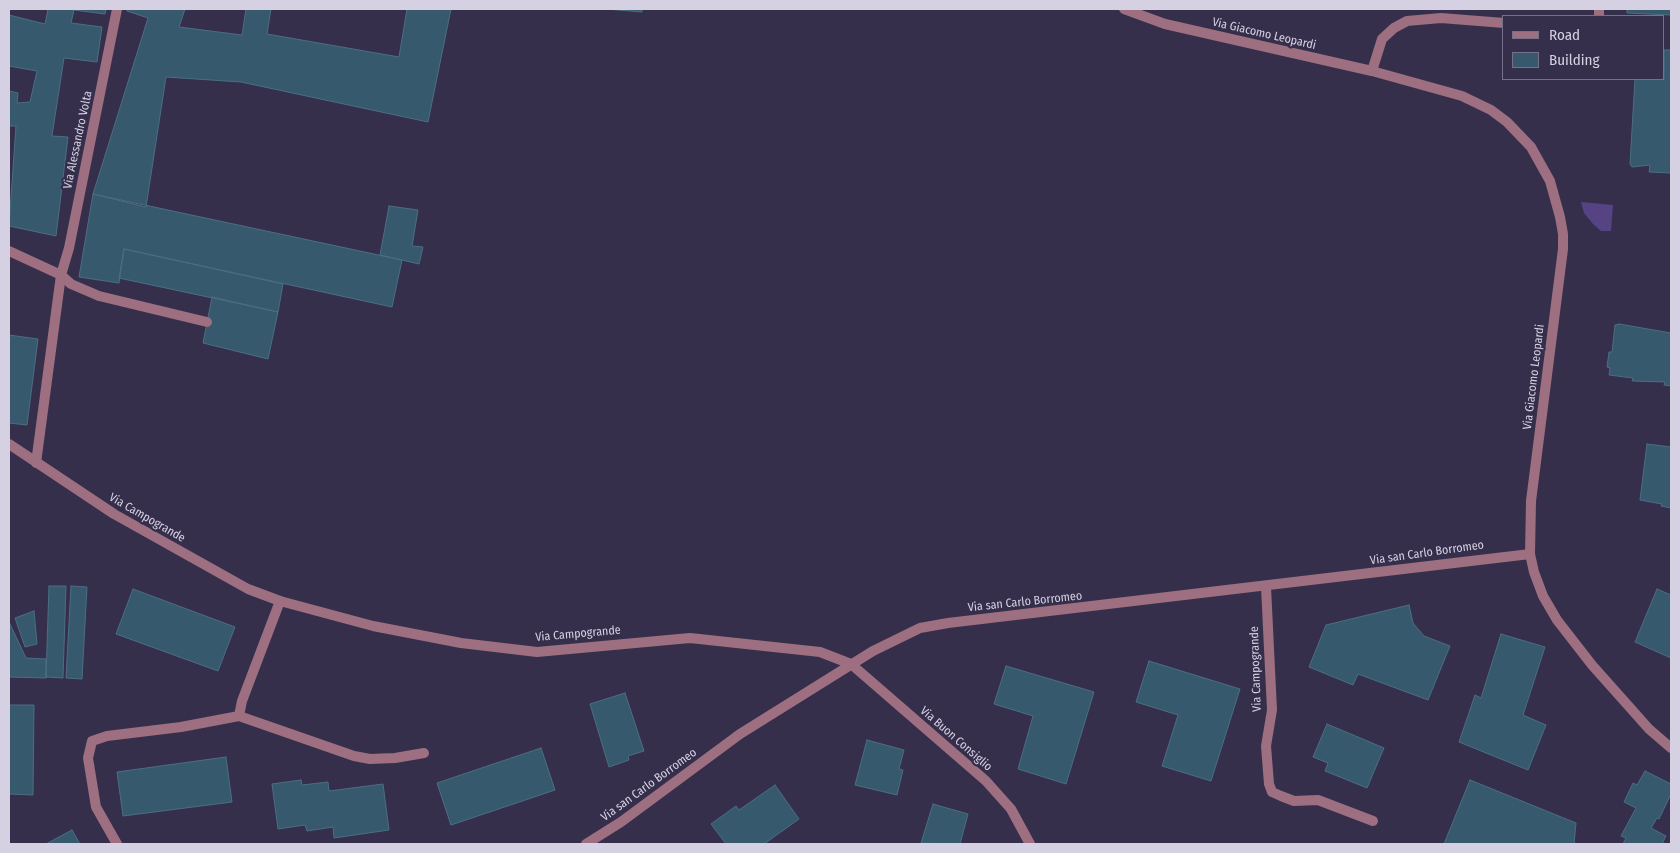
<!DOCTYPE html>
<style>
body{margin:0}
#map{position:relative;width:1680px;height:853px;overflow:hidden;background:#362f4c;font-family:"Fira Sans Condensed",sans-serif}
canvas{display:block}
.frame{position:absolute;inset:0;border:10px solid #d5d1e3;pointer-events:none}
.legend{position:absolute;left:1502px;top:15px;width:162px;height:65px;box-sizing:border-box;background:#362f4c;border:1px solid #767088;margin:0;padding:6px 9px;list-style:none;font-size:15px;color:#d5d1e3}
.legend li{display:flex;align-items:center;gap:10px;height:25px}
.legend b{width:25px;border:1px solid #767088}
</style>
<div id="map">
<canvas width="1680" height="853"></canvas>
<div class="frame"></div>
<ul class="legend">
<li><b style="height:6px;background:#9d6f80"></b>Road</li>
<li><b style="height:14px;background:#37596e"></b>Building</li>
</ul>
</div>
<script>
const context = document.querySelector('canvas').getContext('2d');
context.lineJoin = 'round';
function fillPath(path, color) {
  context.fillStyle = color;
  context.fill(path, 'evenodd');
}
function shape(rows) {
  const path = new Path2D();
  for (const r of rows) {
    path.moveTo(r[0], r[1]);
    for (let i = 2; i < r.length; i += 2) path.lineTo(r[i], r[i + 1]);
  }
  return path;
}
function stroke(path, color, width, dash) {
  context.strokeStyle = color;
  context.lineWidth = width;
  context.lineCap = dash ? 'butt' : 'round';
  context.setLineDash(dash || []);
  context.stroke(path);
}
function write(font, color, halo, rows, align = 'center') {
  context.font = font + ' "Fira Sans Condensed",sans-serif';
  context.lineWidth = 4.5;
  context.setLineDash([]);
  context.textBaseline = 'middle';
  context.strokeStyle = halo;
  context.fillStyle = color;
  for (const [text, x, y, turn = 0] of rows) {
    context.save();
    context.translate(x, y);
    context.rotate((+turn || 0) * Math.PI / 180);
    context.textAlign = isNaN(turn) ? turn : align;
    if (halo) context.strokeText(text, 0, 0);
    context.fillText(text, 0, 0);
    context.restore();
  }
}
const green = shape([
 [1581,202,1613,205,1611,231,1601,231,1593,224,1584,213]
]);
const building = shape([
 [48,9,106,9,105,14,74,10,71,23,102,27,97,62,64,58,52,136,68,137,56,236,9,226,16,126,9,126,9,91,18,93,17,103,30,102,37,71,9,66,9,15,45,24,48,9],
 [127,9,185,9,179,27,242,35,246,9,271,9,267,34,399,57,407,9,451,9,428,122,241,82,166,77,146,207,93,194,148,18,127,11,127,9],
 [606,9,642,9,642,12,606,9],
 [1627,9,1671,9,1671,15,1627,13,1627,9],
 [1664,50,1671,50,1671,173,1649,172,1650,165,1632,167,1630,164,1635,79,1664,79,1664,50],
 [93,194,402,260,392,307,124,249,119,283,79,277,93,194],
 [389,206,418,210,412,246,423,247,419,264,380,255,389,206],
 [124,249,283,284,278,312,119,278,124,249],
 [212,297,278,312,268,359,203,343,212,297],
 [1619,324,1671,333,1671,386,1664,385,1665,382,1632,381,1633,378,1609,375,1610,368,1607,367,1609,352,1612,352,1615,325,1619,324],
 [9,335,38,339,27,425,9,423,9,335],
 [1647,444,1671,447,1671,508,1661,506,1662,504,1640,500,1647,444],
 [49,586,66,586,63,678,46,677,49,586],
 [71,586,87,587,82,679,66,678,71,586],
 [133,589,235,627,218,671,116,634,133,589],
 [1657,589,1671,595,1671,658,1635,642,1657,589],
 [1409,605,1413,623,1424,636,1450,646,1428,700,1358,674,1353,685,1309,667,1326,625,1409,605],
 [34,611,37,644,25,647,15,618,34,611],
 [9,622,26,658,46,659,46,678,9,677,9,622],
 [1501,634,1545,647,1523,715,1546,725,1528,770,1459,742,1475,695,1481,698,1501,634],
 [1149,661,1240,689,1211,781,1162,766,1178,715,1136,702,1149,661],
 [1006,666,1094,692,1066,784,1018,769,1033,716,994,704,1006,666],
 [625,693,644,751,628,756,629,760,609,767,590,704,625,693],
 [9,705,34,705,33,795,9,794,9,705],
 [1327,724,1384,748,1367,788,1325,771,1328,763,1313,757,1327,724],
 [867,740,904,750,899,769,903,770,897,795,855,785,867,740],
 [541,748,555,790,451,825,437,783,541,748],
 [226,757,232,802,123,816,117,772,226,757],
 [1645,771,1671,784,1671,794,1659,819,1657,818,1651,828,1666,836,1662,844,1623,844,1626,838,1621,836,1636,808,1624,802,1633,783,1637,785,1645,771],
 [301,780,302,785,328,782,329,791,383,784,389,830,334,838,333,827,307,831,305,825,278,829,272,784,301,780],
 [1470,780,1576,823,1574,844,1444,844,1470,780],
 [775,785,799,819,764,844,726,844,711,824,736,806,739,810,775,785],
 [933,804,968,814,960,844,921,843,933,804],
 [72,830,80,844,46,844,57,838,72,830]
]);
const service = shape([
 [1599,16,1599,9],
 [1372,71,1382,39,1394,28,1407,21,1441,18,1504,23],
 [9,251,61,275,71,284,99,296,207,322],
 [1266,587,1272,710,1266,746,1269,784,1272,792,1281,796,1294,801,1318,800,1373,821],
 [239,716,242,701,280,601],
 [117,844,96,807,88,758,92,741,107,736,181,727,239,716,354,756,370,759,395,758,424,753]
]);
const minor = shape([
 [1124,9,1165,24,1372,71,1462,96,1491,110,1507,122,1531,147,1550,181,1560,217,1563,234,1563,249,1531,501,1530,554,1534,572,1543,596,1557,620,1592,665,1649,729,1671,748],
 [9,444,114,514,248,589,280,601,373,626,461,643,537,652,690,638,820,652,851,664,986,781,1011,809,1030,844],
 [36,463,61,275,69,248,117,9],
 [586,844,621,822,740,734,873,651,920,628,948,623,1530,554]
]);
const streetNames = [
 ["Via Giacomo Leopardi",1264,34,13],
 ["Via Alessandro Volta",78,140,-78],
 ["Via Giacomo Leopardi",1534,377,-83],
 ["Via Campogrande",147,518,30],
 ["Via san Carlo Borromeo",1427,553,-8],
 ["Via san Carlo Borromeo",1025,602,-6],
 ["Via Campogrande",578,634,-5],
 ["Via Campogrande",1256,669,-92],
 ["Via Buon Consiglio",956,739,41],
 ["Via san Carlo Borromeo",649,785,-36]
];
fillPath(green, '#564384');
fillPath(building, '#37596e');
stroke(building, '#4b6e83', 1);
stroke(service, '#9d6f80', 10);
stroke(minor, '#9d6f80', 10);
write('12px', '#d5d1e3', '#362f4c', streetNames);
</script>
